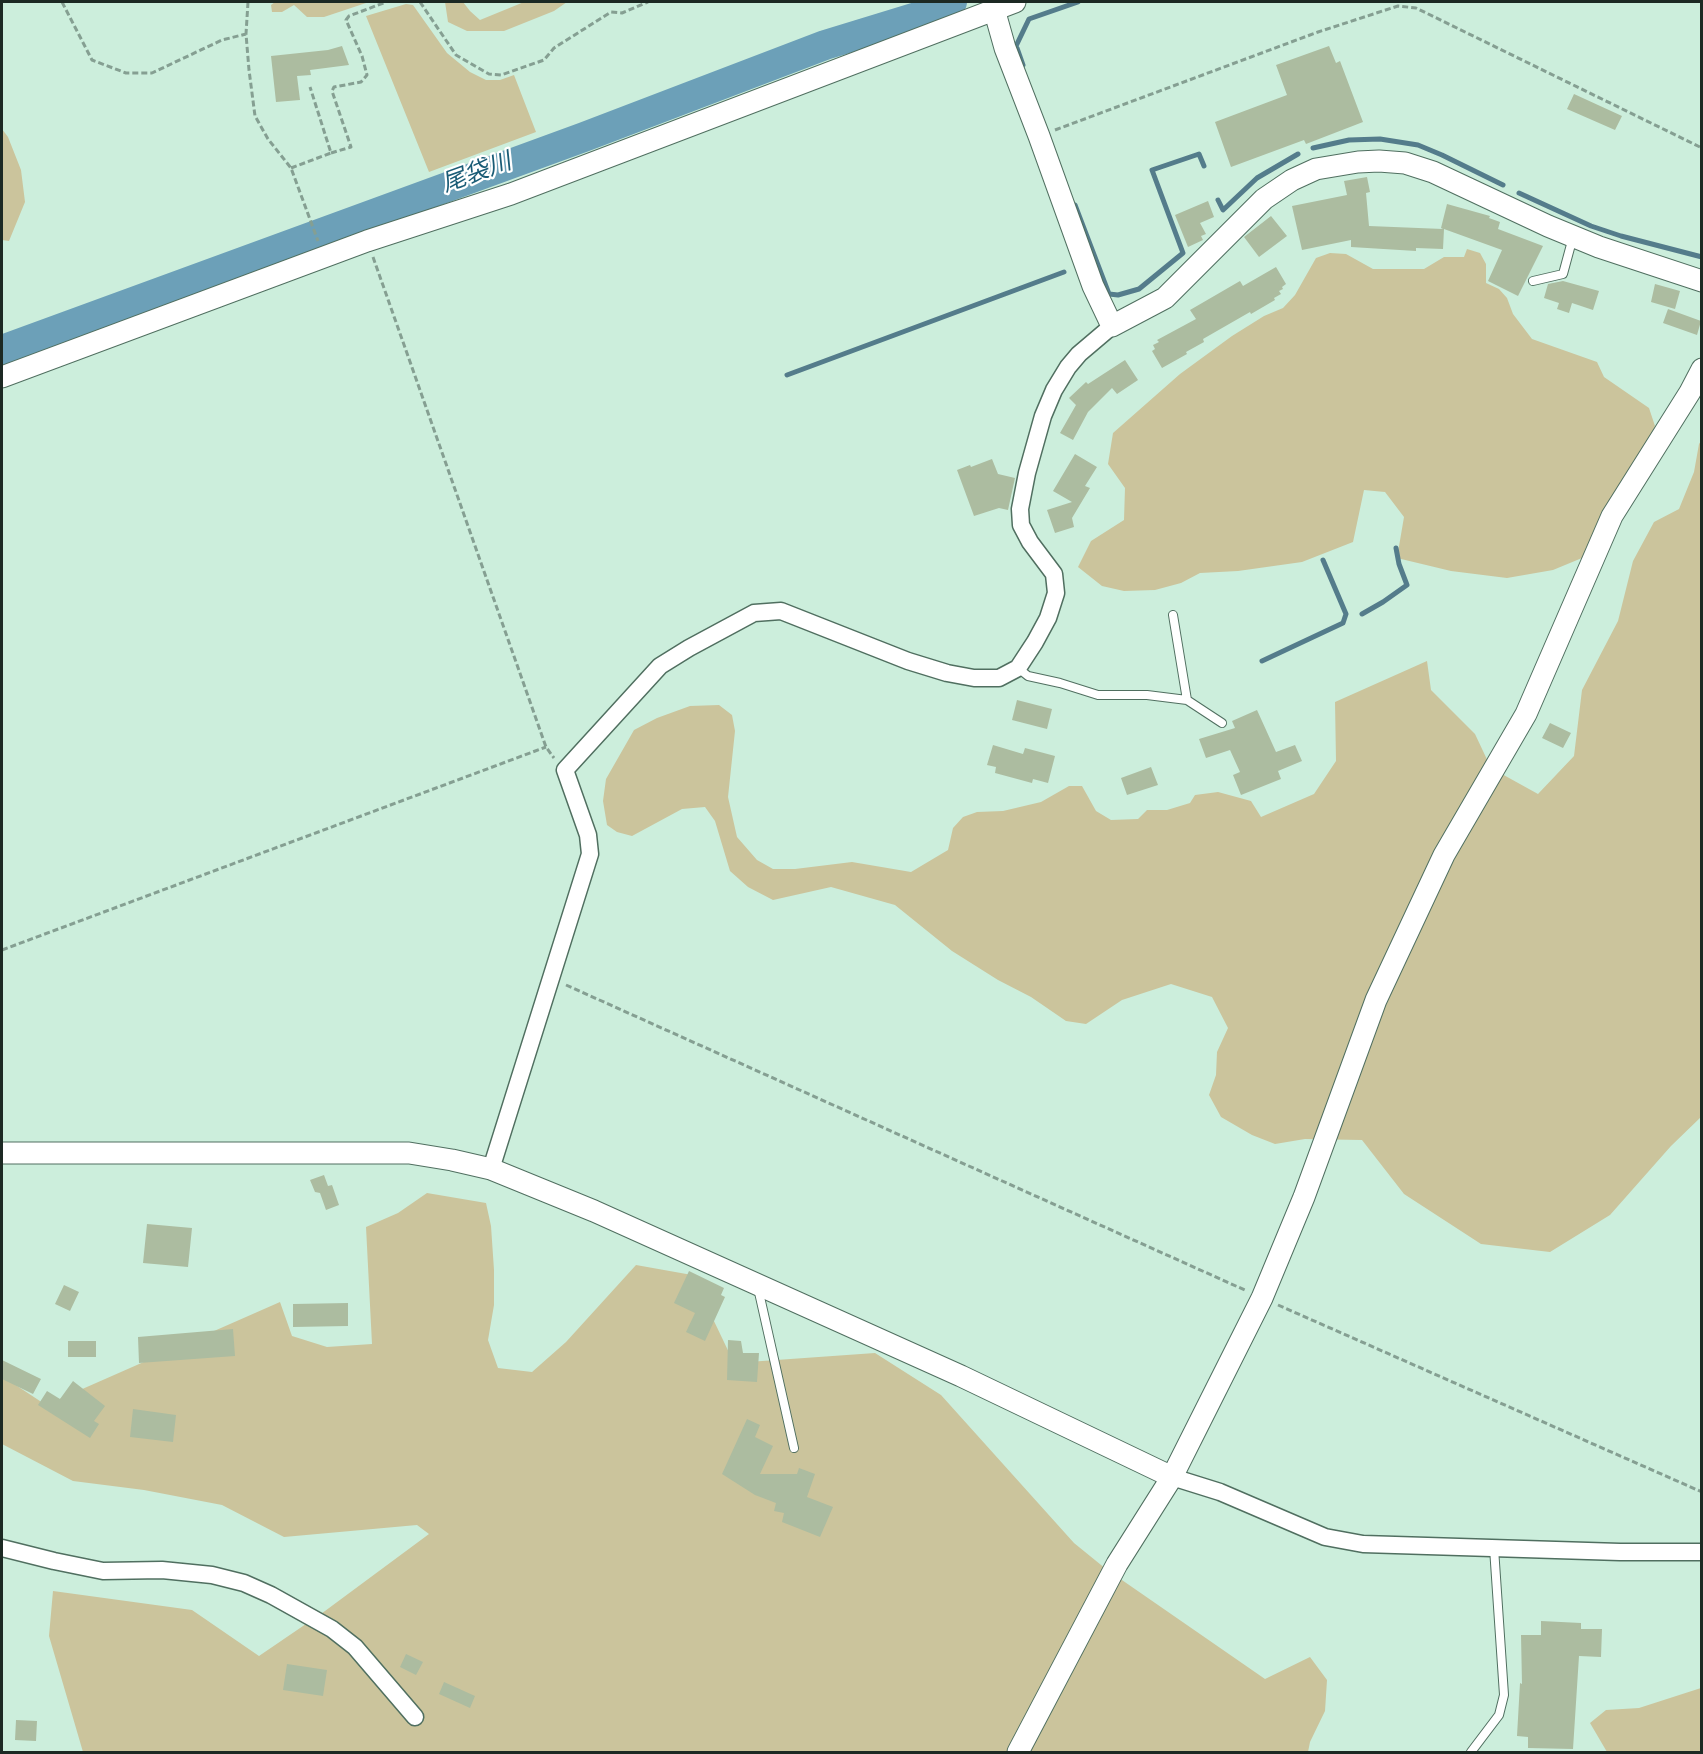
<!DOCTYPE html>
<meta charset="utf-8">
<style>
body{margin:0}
#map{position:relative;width:1703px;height:1754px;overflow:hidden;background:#cceedc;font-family:"Titillium Web",sans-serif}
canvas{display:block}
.frame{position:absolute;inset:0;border:3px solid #1c2923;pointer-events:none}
</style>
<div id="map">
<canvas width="1703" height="1754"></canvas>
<div class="frame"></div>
</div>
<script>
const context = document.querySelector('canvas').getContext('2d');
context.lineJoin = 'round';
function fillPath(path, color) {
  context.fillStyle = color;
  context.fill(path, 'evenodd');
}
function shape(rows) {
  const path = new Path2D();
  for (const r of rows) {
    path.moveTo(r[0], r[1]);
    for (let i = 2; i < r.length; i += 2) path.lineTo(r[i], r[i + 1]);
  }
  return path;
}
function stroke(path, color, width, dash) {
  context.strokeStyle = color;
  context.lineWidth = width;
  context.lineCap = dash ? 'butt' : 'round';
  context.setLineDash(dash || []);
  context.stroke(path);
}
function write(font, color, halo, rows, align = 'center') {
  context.font = font + ' "Titillium Web","Noto Sans JP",sans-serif';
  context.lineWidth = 4.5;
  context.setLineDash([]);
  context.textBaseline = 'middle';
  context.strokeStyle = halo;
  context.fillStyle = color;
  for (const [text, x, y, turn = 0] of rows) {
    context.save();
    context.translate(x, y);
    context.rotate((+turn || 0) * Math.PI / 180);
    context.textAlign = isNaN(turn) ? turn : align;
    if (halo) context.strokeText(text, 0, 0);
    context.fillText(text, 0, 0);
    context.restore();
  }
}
const green = shape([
 [275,2,369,2,324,17,307,17,294,5,282,12,272,12,271,5],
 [445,2,463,2,470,11,480,20,524,2,567,2,554,11,504,31,467,31,448,22],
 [406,4,413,5,447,53,470,72,486,80,500,80,514,75,536,132,429,172,366,16],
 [2,129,8,137,21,170,25,202,9,241,2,240],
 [1467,249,1480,253,1486,264,1486,283,1499,289,1507,298,1513,314,1532,339,1597,362,1604,377,1649,408,1655,426,1636,469,1582,558,1553,570,1507,578,1451,571,1397,558,1404,517,1385,492,1364,490,1353,542,1302,562,1238,571,1200,573,1181,583,1155,590,1124,591,1102,586,1078,567,1091,541,1124,520,1125,488,1108,464,1113,433,1180,374,1232,336,1264,316,1283,308,1295,295,1316,258,1330,253,1346,254,1373,269,1424,269,1444,257,1464,257],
 [1701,441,1701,1117,1671,1146,1610,1215,1550,1252,1481,1244,1404,1194,1362,1140,1305,1139,1275,1144,1252,1135,1221,1117,1209,1095,1216,1075,1217,1052,1228,1028,1212,997,1171,984,1122,1000,1086,1024,1066,1021,1031,997,998,980,952,951,895,905,831,887,773,900,748,887,730,871,715,821,705,807,682,809,632,836,617,832,607,825,603,801,606,779,634,730,657,718,690,706,719,705,732,715,735,731,728,797,737,837,757,860,773,869,795,869,852,862,911,872,948,850,953,828,963,817,977,812,1003,811,1041,802,1069,786,1082,786,1096,811,1111,820,1138,819,1147,810,1167,810,1190,803,1195,795,1218,792,1251,801,1261,817,1314,794,1336,761,1335,702,1427,661,1431,690,1475,734,1491,768,1538,794,1574,756,1582,690,1618,621,1633,561,1654,522,1679,509,1694,472,1699,444],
 [427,1193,486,1203,491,1226,494,1270,494,1305,488,1340,498,1368,532,1372,566,1342,636,1265,692,1275,734,1363,875,1353,941,1395,1074,1543,1106,1569,1265,1679,1310,1657,1327,1680,1325,1711,1310,1742,1308,1752,83,1752,49,1636,53,1591,192,1610,259,1656,325,1611,429,1534,417,1525,284,1537,222,1505,144,1490,73,1481,2,1444,2,1376,46,1405,280,1302,292,1336,327,1347,372,1344,366,1227,398,1213],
 [1701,1688,1701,1752,1607,1752,1590,1723,1606,1710,1639,1708]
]);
const stream = shape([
 [1016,46,1029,19,1078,2],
 [1017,48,1023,65],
 [1313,148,1349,140,1380,139,1418,145,1442,155,1503,185],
 [1519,193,1591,226,1621,236,1702,257],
 [1218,200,1223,210,1257,178,1298,154],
 [1075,205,1109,294,1118,295,1139,289,1183,253,1152,170,1199,154,1204,166],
 [787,375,1064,272],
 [1362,614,1383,602,1407,585,1399,564,1396,548],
 [1262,661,1343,623,1346,614,1323,560]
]);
const river = shape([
 [2,350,584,137,825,45,943,9,952,2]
]);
const building = shape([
 [342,46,349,65,310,70,311,75,297,76,300,100,276,102,271,56,328,50],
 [1329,46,1336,63,1340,61,1363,122,1306,144,1304,140,1231,167,1215,122,1287,95,1276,65],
 [1574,94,1622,116,1615,130,1567,109],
 [1367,177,1370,192,1366,193,1369,226,1443,229,1441,228,1447,204,1490,216,1489,218,1500,222,1498,229,1543,246,1518,296,1488,281,1502,250,1444,229,1443,249,1416,248,1416,251,1351,247,1351,240,1302,250,1292,206,1347,195,1344,181],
 [1208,201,1214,217,1200,223,1206,234,1201,236,1203,240,1188,247,1175,215],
 [1271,216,1287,236,1259,257,1244,237],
 [1276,267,1286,284,1282,287,1283,289,1279,291,1281,294,1274,298,1275,300,1251,314,1250,312,1203,339,1204,342,1186,352,1187,354,1162,368,1152,351,1155,349,1153,345,1159,342,1157,340,1196,319,1190,310,1240,281,1243,286],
 [1563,281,1599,291,1593,310,1572,303,1569,313,1557,309,1559,303,1544,298,1548,284],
 [1655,284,1680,291,1675,309,1651,302],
 [1668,309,1701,321,1697,335,1663,323],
 [1125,360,1138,380,1117,394,1112,388,1088,412,1073,440,1060,433,1076,405,1069,398,1086,382,1088,384],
 [1075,454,1097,467,1085,486,1090,488,1072,518,1074,527,1055,533,1047,510,1072,502,1053,491],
 [992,459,998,474,1015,478,1008,510,999,508,974,516,957,470,970,465,971,467],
 [1017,700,1052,709,1047,729,1012,720],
 [1257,710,1276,752,1295,745,1302,761,1278,771,1281,779,1241,795,1233,775,1240,772,1230,750,1206,758,1199,739,1235,728,1232,721],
 [1550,723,1571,733,1563,748,1542,738],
 [993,745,1023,754,1025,748,1055,756,1048,783,1033,779,1032,783,995,773,996,767,987,765],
 [1151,767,1158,785,1127,795,1121,778],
 [324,1175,328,1186,332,1185,339,1205,326,1210,320,1193,315,1192,310,1180],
 [147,1224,192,1228,188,1267,143,1263],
 [689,1271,724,1288,721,1295,725,1297,705,1341,686,1332,695,1313,674,1303],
 [64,1285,79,1292,70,1311,55,1304],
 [348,1303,348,1326,293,1327,293,1304],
 [233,1329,235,1356,139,1363,138,1337],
 [728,1340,741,1341,743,1353,759,1353,757,1382,727,1380],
 [68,1341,96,1341,96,1357,68,1357],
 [2,1360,41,1379,33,1394,2,1379],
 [73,1381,105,1406,94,1421,99,1424,90,1438,38,1405,47,1391,60,1399],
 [133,1409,176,1415,173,1442,130,1437],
 [747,1419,760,1425,755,1437,773,1446,760,1474,797,1474,799,1468,815,1474,807,1497,833,1507,820,1537,782,1522,784,1513,774,1511,776,1503,755,1495,722,1474],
 [1541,1621,1581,1623,1581,1629,1602,1629,1601,1657,1579,1656,1573,1749,1528,1748,1528,1737,1517,1736,1520,1683,1522,1684,1521,1635,1541,1635],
 [406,1654,423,1662,416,1675,400,1667],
 [287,1664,327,1670,323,1696,283,1690],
 [444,1682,475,1696,470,1708,439,1694],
 [16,1720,37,1721,36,1741,15,1740]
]);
const path = shape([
 [62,2,92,60,126,73,152,73,222,40,246,34],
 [248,2,246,34,249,70,255,116,268,139,291,168,318,241],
 [420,2,456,55,489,74,501,75,544,60,554,48,611,12,622,13,648,2],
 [1055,130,1318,32,1398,6,1416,8,1702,148],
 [331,153,351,147,332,91,334,87,361,82,367,75,362,56,346,20,349,16,386,2],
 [291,168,331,153,310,87],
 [373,257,546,747,554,758],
 [2,950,546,747],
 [566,985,1247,1291],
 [1278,1305,1702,1492]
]);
const service = shape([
 [1533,281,1563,274,1573,237],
 [1018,668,1028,676,1060,683,1098,695,1147,695,1187,700,1173,615],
 [1187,700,1222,723],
 [758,1288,794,1448],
 [1471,1752,1499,1715,1504,1695,1494,1548]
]);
const minor = shape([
 [491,1169,590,854,588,835,565,770,660,666,689,648,754,613,781,611,908,661,947,673,974,678,999,678,1018,668,1035,642,1048,618,1056,593,1054,574,1030,542,1021,525,1020,509,1027,473,1043,416,1054,390,1068,367,1079,354,1112,326],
 [1172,1477,1220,1492,1325,1537,1363,1544,1620,1552,1702,1552],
 [2,1548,54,1561,103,1571,162,1570,212,1575,244,1583,271,1595,332,1629,355,1647,415,1717]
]);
const tertiary = shape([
 [994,9,1005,48,1039,136,1093,286,1112,326,1165,298,1264,199,1292,180,1316,169,1358,162,1379,161,1405,163,1433,172,1548,226,1599,247,1702,281],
 [2,377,367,241,511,194,1015,2],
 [2,1153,409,1153,452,1160,491,1169,594,1211,961,1376,1172,1477],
 [1018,1752,1117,1564,1172,1477,1262,1298,1304,1197,1376,1000,1444,855,1526,714,1612,516,1690,392,1702,369]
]);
const waterNames = [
 ["尾袋川",477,174,-20]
];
fillPath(green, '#cbc49c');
stroke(stream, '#547c8b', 5);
stroke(river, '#6ca0b8', 30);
fillPath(building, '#acbca0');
stroke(service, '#506f60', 10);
stroke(minor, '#506f60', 19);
stroke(tertiary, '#506f60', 23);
stroke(path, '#859f92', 3, [6, 3]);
stroke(service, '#fff', 8);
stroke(minor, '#fff', 16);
stroke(tertiary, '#fff', 21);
write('italic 24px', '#1a5c76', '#fff', waterNames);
</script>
